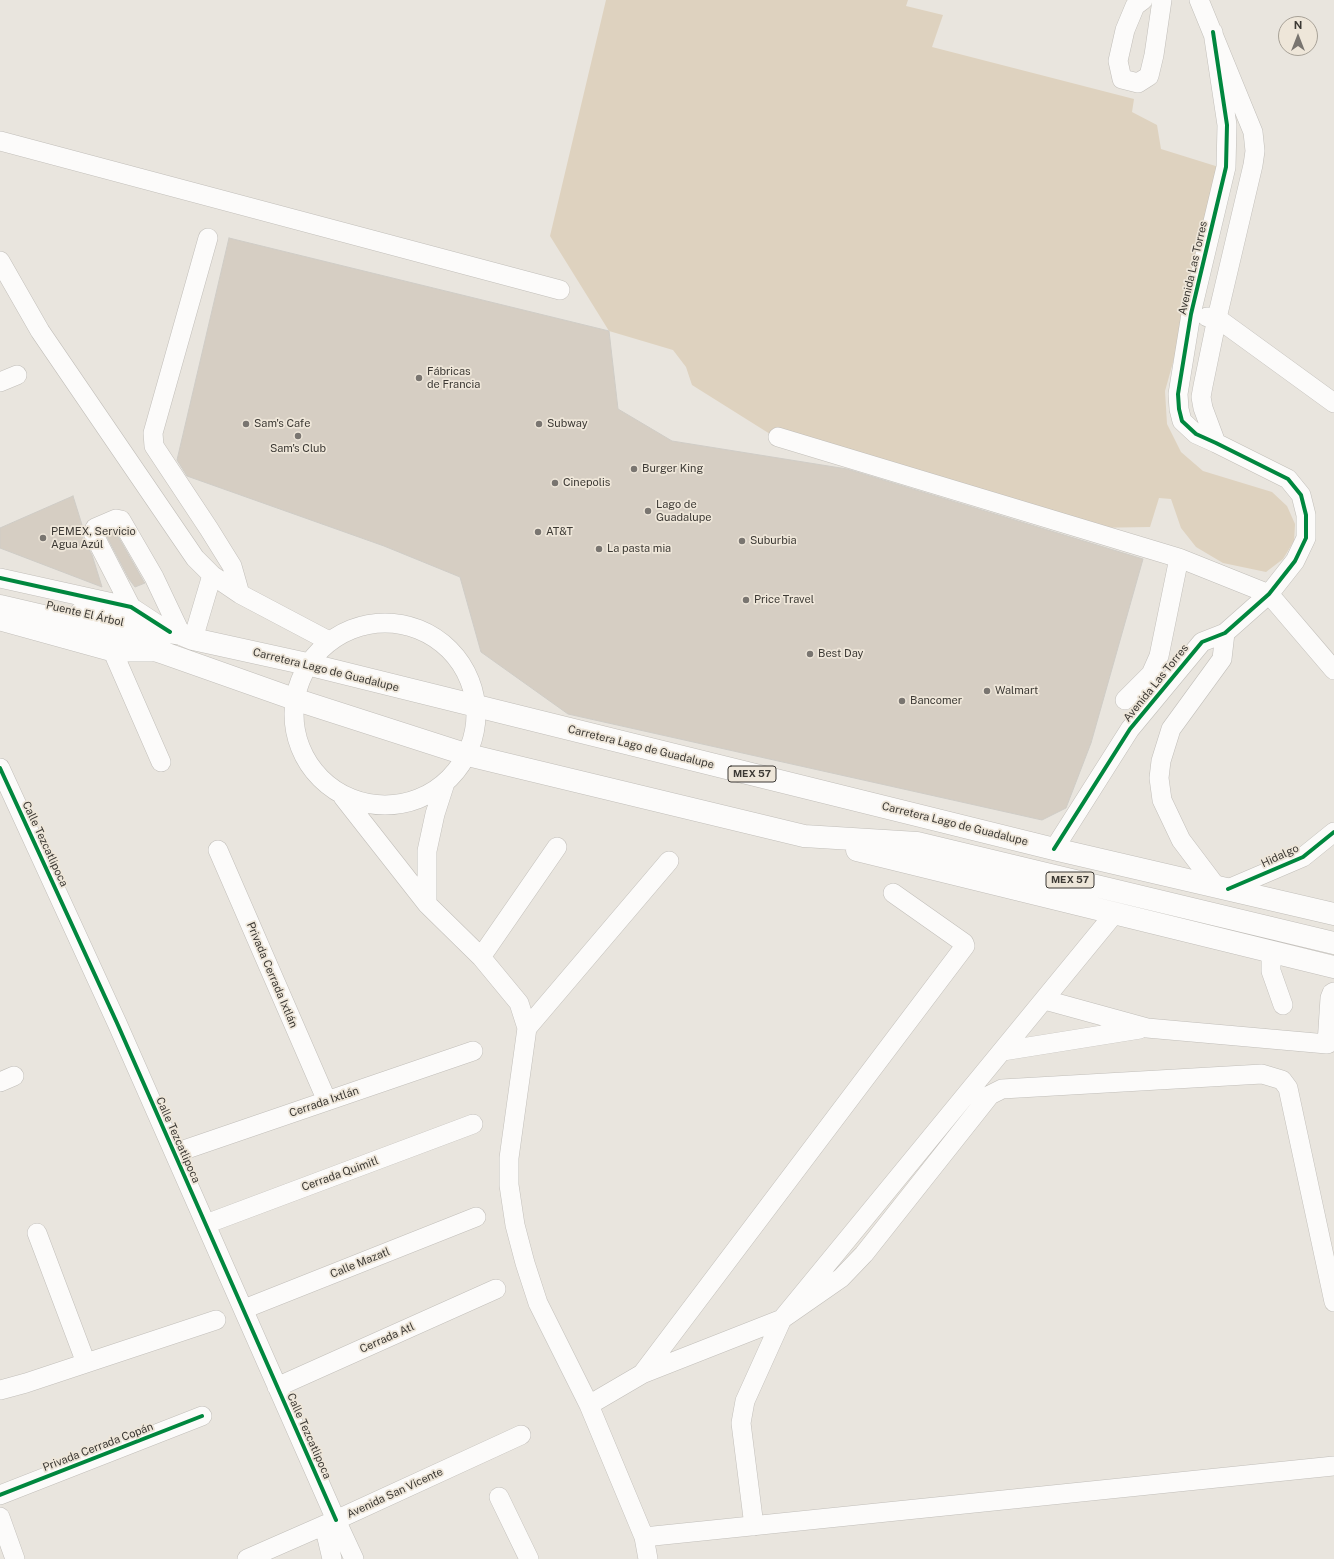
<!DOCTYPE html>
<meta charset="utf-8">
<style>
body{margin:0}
#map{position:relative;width:1334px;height:1559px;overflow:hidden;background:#e9e5de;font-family:"Public Sans",sans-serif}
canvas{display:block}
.north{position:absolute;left:1278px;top:16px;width:40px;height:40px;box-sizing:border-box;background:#eee6d9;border:1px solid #a7a197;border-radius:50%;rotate:0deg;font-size:11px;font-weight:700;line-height:16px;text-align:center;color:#3c3934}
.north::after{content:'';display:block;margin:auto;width:14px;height:18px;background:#797570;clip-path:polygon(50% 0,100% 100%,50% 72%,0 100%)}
</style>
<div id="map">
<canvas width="1334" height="1559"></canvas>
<div class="north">N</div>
</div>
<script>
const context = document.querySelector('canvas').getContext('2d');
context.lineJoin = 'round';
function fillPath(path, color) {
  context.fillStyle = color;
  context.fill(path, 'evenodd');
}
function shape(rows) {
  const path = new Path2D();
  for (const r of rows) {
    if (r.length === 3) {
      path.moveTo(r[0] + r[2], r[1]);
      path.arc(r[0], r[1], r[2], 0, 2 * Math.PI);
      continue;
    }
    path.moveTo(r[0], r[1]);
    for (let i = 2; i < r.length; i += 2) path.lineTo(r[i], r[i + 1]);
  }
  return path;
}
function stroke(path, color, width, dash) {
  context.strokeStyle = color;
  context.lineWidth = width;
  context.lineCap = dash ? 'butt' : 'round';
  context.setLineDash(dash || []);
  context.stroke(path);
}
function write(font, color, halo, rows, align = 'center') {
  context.font = font + ' "Public Sans",sans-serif';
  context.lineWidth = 3.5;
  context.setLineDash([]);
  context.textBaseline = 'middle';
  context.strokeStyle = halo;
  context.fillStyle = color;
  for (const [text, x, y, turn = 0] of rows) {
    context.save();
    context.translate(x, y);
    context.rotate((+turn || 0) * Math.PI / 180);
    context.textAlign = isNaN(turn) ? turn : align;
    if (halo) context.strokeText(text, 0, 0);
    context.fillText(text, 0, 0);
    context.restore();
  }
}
const green = shape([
 [606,0,908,0,906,6,943,15,932,47,1134,99,1132,112,1157,125,1161,149,1222,168,1216,208,1165,391,1167,424,1181,452,1203,471,1272,492,1287,506,1295,524,1294,541,1283,559,1266,572,1223,563,1196,547,1181,528,1171,499,1159,498,1150,527,1090,528,778,439,692,385,686,367,673,350,609,331,550,236]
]);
const building = shape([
 [229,238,609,331,618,409,672,441,847,469,1143,559,1091,743,1066,808,1042,820,568,714,481,652,460,577,384,546,187,476,177,460,229,238],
 [73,496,83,528,82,533,83,538,92,555,102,587,0,548,0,528,73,496],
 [115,531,144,582,145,583,135,587,129,579,106,535,115,531]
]);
const minor = shape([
 [1143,0,1135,6,1125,30,1118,61,1122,79,1138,83,1149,76,1154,55,1162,0],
 [1199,0,1253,132,1255,151,1253,165,1217,318,1203,386,1201,397,1203,408,1216,443],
 [0,141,560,290],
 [208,238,153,433,154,446,209,529,232,566,240,594],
 [0,261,40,331,195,558,212,575,240,594,329,641],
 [1207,317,1217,318,1334,403],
 [0,382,17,375],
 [778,437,1179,558,1269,594,1334,670],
 [0,578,131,607,169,632],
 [131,607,93,533,95,528,116,519,121,520,154,577,181,634],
 [0,621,113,652,152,652],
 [385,714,91],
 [193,639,212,575],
 [113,652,161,762],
 [1125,700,1151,674,1159,656,1179,558],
 [0,768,117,1023,336,1520,354,1559],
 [343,797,427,904,481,957,519,1003,527,1028,509,1158,509,1185,515,1225,525,1263,538,1303,589,1405,644,1537,648,1559],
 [1054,849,1130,729,1202,642,1225,633,1269,594,1295,561,1306,538,1306,515,1301,495,1288,479,1216,443,1196,434,1182,421,1179,409,1178,394,1191,314,1226,167,1227,125,1213,32],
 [218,850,327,1101],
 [1215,885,1181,840,1162,800,1159,778,1161,761,1171,729,1222,659,1225,633],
 [1228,889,1303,857,1334,832],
 [427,904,427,851,435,814,445,783],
 [1271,952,1271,971,1283,1005],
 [481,957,557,847],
 [1045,1000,1147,1028,1327,1044,1334,1041],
 [527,1028,669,861],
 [1327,1044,1330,998,1332,993,1334,992],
 [1003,1051,1140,1029],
 [0,1082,14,1076],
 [175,1153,473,1051],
 [206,1224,473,1124],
 [37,1233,86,1363],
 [244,1309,476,1217],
 [642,1374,965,946,964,943,893,893],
 [277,1387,496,1289],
 [0,1390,26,1383,216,1320],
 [589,1405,642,1374,782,1319,841,1278,864,1254,990,1095,1002,1089,1262,1074,1282,1080,1288,1088,1334,1302],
 [0,1495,202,1416],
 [499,1497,529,1559],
 [0,1517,15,1559],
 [324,1525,332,1559],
 [754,1526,741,1423,745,1401,782,1319,1115,913],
 [644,1537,1334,1466],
 [247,1559,336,1520,521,1435]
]);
const major = shape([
 [0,606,73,623,164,653,294,699,468,755,804,836,917,843,1334,943],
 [81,613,143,628,181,634,193,639,307,664,1054,849,1334,914],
 [857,850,1334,967]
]);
const cycleway = shape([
 [0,578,131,607,170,632],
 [0,768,117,1023,336,1520],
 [1054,849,1130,729,1202,642,1225,633,1269,594,1295,561,1306,538,1306,515,1301,495,1288,479,1216,443,1196,434,1182,421,1179,409,1178,394,1191,314,1226,167,1227,125,1213,32],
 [1228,889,1303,857,1334,832],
 [0,1495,202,1416]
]);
const markers = [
 [419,378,4,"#797570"],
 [246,424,4,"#797570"],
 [539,424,4,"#797570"],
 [298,436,4,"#797570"],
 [634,469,4,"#797570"],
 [555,483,4,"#797570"],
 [648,511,4,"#797570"],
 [538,532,4,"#797570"],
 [43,538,4,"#797570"],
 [742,541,4,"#797570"],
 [599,549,4,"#797570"],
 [746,600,4,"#797570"],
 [810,654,4,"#797570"],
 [987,691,4,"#797570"],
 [902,701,4,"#797570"]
];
const shields = [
 [752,774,48],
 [1070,880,48]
];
const shieldNames = [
 ["MEX 57",752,774],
 ["MEX 57",1070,880]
];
const streetNames = [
 ["Avenida Las Torres",1193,268,-77],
 ["Puente El Árbol",85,614,13],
 ["Carretera Lago de Guadalupe",326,670,14],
 ["Avenida Las Torres",1156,683,-51],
 ["Carretera Lago de Guadalupe",641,747,14],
 ["Carretera Lago de Guadalupe",955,824,14],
 ["Calle Tezcatlipoca",45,844,65],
 ["Hidalgo",1280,856,-25],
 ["Privada Cerrada Ixtlán",272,975,67],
 ["Cerrada Ixtlán",324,1102,-19],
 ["Calle Tezcatlipoca",178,1140,66],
 ["Cerrada Quimitl",340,1174,-20],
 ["Calle Mazatl",360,1263,-22],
 ["Cerrada Atl",387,1338,-24],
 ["Calle Tezcatlipoca",309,1436,66],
 ["Privada Cerrada Copán",98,1447,-21],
 ["Avenida San Vicente",395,1493,-25]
];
const poiNames = [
 ["Fábricas",427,372],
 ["de Francia",427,385],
 ["Sam's Cafe",254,424],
 ["Subway",547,424],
 ["Sam's Club",298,449,"center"],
 ["Burger King",642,469],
 ["Cinepolis",563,483],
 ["Lago de",656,505],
 ["Guadalupe",656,518],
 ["PEMEX, Servicio",51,532],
 ["Agua Azúl",51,545],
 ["AT&T",546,532],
 ["Suburbia",750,541],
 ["La pasta mia",607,549],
 ["Price Travel",754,600],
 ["Best Day",818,654],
 ["Walmart",995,691],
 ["Bancomer",910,701]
];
fillPath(green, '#ded2bf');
fillPath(building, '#d6cec3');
stroke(building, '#cfccc6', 1);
stroke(minor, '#c1beb9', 20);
stroke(major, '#c1beb9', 23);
stroke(minor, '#fcfbfa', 19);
stroke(major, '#fcfbfa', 22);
stroke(cycleway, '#00873e', 4);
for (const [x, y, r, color] of markers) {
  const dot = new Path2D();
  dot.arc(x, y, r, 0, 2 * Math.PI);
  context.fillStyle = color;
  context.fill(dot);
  stroke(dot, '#eee6d9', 1.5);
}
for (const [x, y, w] of shields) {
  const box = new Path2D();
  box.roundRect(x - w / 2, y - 8, w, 16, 3);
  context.fillStyle = '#eee6d9';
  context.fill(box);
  stroke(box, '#3c3934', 1);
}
write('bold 10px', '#3c3934', null, shieldNames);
write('11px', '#3c3934', '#eee6d9', streetNames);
write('11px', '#3c3934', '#eee6d9', poiNames, 'left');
</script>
